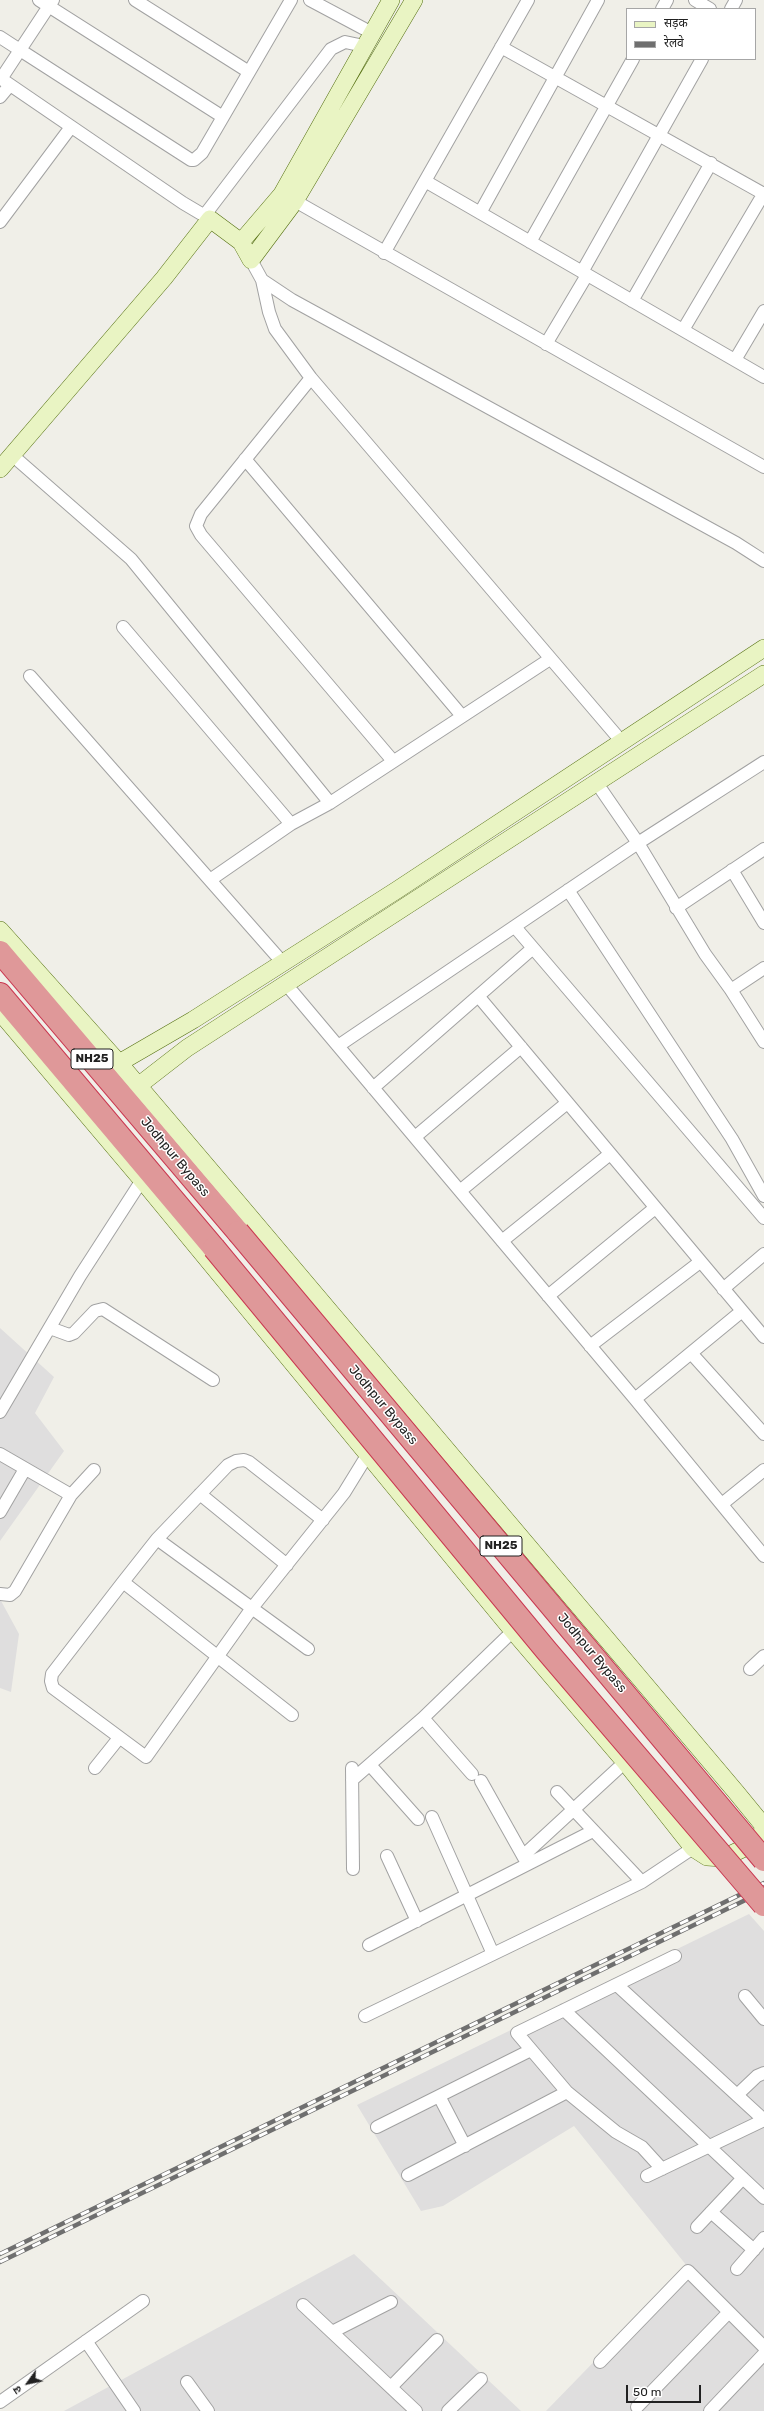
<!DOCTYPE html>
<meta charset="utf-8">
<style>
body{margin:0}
#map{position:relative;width:764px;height:2411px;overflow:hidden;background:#f0efe8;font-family:Rubik,"Noto Sans Devanagari",sans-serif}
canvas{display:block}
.legend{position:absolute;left:626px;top:8px;width:130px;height:52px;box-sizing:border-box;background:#fff;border:1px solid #a6a6a6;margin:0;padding:5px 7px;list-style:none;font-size:12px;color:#212121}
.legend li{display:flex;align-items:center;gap:8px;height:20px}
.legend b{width:20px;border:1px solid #a6a6a6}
.north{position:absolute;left:8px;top:2363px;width:40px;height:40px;-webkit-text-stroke:3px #fff;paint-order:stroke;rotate:237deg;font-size:11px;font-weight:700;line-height:16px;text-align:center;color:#212121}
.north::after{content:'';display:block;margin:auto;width:14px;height:18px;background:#212121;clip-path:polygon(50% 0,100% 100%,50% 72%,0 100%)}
.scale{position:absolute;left:626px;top:2385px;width:75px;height:18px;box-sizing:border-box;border:2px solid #212121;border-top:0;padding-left:5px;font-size:12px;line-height:14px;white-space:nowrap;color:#212121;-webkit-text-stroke:3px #fff;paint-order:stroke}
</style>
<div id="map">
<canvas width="764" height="2411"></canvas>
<ul class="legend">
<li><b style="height:5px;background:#e9f4c3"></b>सड़क</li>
<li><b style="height:5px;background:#6f6f6f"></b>रेलवे</li>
</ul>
<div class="north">उ</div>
<div class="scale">50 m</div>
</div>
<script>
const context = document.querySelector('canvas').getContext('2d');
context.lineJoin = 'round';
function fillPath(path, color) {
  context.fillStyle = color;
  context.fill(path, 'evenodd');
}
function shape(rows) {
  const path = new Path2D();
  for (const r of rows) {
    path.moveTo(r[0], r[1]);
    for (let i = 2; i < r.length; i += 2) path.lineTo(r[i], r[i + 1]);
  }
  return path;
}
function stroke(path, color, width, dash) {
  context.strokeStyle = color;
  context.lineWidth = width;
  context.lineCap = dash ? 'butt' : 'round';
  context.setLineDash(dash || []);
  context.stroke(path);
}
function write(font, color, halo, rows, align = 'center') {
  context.font = font + ' Rubik,sans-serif';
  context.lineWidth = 3;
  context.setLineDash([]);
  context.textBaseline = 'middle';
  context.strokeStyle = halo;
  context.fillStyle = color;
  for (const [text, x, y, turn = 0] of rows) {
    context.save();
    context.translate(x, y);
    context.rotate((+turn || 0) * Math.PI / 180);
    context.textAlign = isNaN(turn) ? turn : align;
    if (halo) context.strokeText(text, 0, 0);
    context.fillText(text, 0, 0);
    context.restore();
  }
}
const residential = shape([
 [0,1328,54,1377,35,1413,64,1451,0,1541],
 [0,1599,19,1634,11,1692,0,1688],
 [749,1914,764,1931,764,2411,546,2411,687,2266,574,2126,443,2206,421,2211,357,2105],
 [354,2254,521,2411,64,2411]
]);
const street = shape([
 [39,0,223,117],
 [53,0,20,50,191,160,194,160,202,153,291,0],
 [135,0,249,72],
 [310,0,372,33],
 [695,0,710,9],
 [662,9,667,0],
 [731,9,736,0],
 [0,37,20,50,1,79],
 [501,47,764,194],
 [0,78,183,203,210,219],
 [0,97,10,85],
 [425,181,764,377],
 [288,197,764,467],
 [480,213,598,0],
 [204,216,331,49,345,42,364,46],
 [0,222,71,127],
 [530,242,633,59],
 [384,253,528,0],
 [251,260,262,280,292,300,736,543,764,561],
 [582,272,702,59],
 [262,280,269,312,275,329,311,378,622,742],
 [632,301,711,163],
 [683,330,764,193],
 [546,344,587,275],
 [735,360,764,311],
 [311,378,201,514,196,526,201,535,393,761],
 [12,455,131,559,330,803],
 [245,459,462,716],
 [123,627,291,824],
 [30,676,283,963],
 [596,782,638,843,705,954,731,990,764,1042],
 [732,870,764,923],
 [210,880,291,824,330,803,550,659],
 [568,890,732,1139,764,1196],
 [676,908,764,849],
 [515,927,764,1218],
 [285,983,635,1399,764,1556],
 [731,990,764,968],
 [479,997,764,1337],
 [338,1046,638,843,764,762],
 [373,1088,533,948],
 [415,1137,521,1047],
 [460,1191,567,1103],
 [502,1241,610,1154],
 [723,1289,764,1254],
 [548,1296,655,1208],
 [50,1328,69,1335,74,1333,95,1311,103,1309,213,1380],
 [590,1346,700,1262],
 [691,1353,764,1434],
 [635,1399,742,1311],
 [0,1412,80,1276,142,1180],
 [0,1454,71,1495],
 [200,1494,287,1565],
 [722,1504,764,1470],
 [0,1512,25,1469],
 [323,1520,249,1462,244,1460,236,1461,228,1465,157,1539,123,1582,52,1674,51,1681,53,1688,146,1757,252,1608,344,1493,368,1454],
 [157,1539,308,1649],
 [123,1582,292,1715],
 [0,1594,10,1595,15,1591,71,1495,94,1470],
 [750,1669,764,1656],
 [423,1718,472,1774],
 [370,1765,418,1819],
 [95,1768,119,1738],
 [352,1768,353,1869],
 [352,1780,423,1718,513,1631],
 [481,1781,527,1863],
 [557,1792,642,1882],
 [432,1817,493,1954],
 [387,1856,417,1921],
 [523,1856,625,1762],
 [369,1945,593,1831],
 [617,1985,764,2120],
 [745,1996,764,2019],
 [564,2010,764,2198],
 [365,2016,642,1882,693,1848],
 [737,2095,757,2076,764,2073],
 [439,2096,465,2146],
 [377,2127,531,2050],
 [662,2169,642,2147,616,2132,567,2092,517,2033,675,1956],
 [408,2175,567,2092],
 [647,2176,764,2120],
 [711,2212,754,2250],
 [697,2227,743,2178],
 [737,2269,764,2238],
 [303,2305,416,2411],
 [332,2332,391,2302],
 [86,2341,134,2411],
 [600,2362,688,2271,764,2347],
 [187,2382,208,2411],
 [391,2387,437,2340],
 [0,2402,143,2301],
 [637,2407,729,2312],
 [448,2411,481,2379],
 [710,2411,764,2354]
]);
const secondary = shape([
 [241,242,282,194,391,0],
 [0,469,164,278,210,219,241,242,251,260,295,201,414,0],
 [0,930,119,1063,239,1204,736,1792,763,1825,762,1837,755,1843,723,1858,707,1857,693,1848,625,1762,513,1631,142,1180,0,1012],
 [119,1063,193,1020,397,890,764,648],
 [138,1086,187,1048,764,674]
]);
const highway = shape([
 [0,952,238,1232],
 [0,994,214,1248]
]);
const rail = shape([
 [0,2254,764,1883],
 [0,2262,764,1891]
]);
const highwayBridge = shape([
 [238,1232,764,1860],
 [214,1248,546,1650,764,1905]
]);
const shields = [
 [92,1059,42],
 [501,1546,42]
];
const shieldNames = [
 ["NH25",92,1059],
 ["NH25",501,1546]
];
const streetNames = [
 ["Jodhpur Bypass",175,1157,50],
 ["Jodhpur Bypass",383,1405,50],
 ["Jodhpur Bypass",592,1653,50]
];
fillPath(residential, '#dfdede');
stroke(street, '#a2a2a2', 14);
stroke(secondary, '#546f10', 18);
stroke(highway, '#ca3951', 24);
stroke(street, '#fff', 12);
stroke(secondary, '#e9f4c3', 17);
stroke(highway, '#df9899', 22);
stroke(rail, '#6f6f6f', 4.5);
stroke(rail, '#fff', 3, [9]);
stroke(highwayBridge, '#ca3951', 24, []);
stroke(highwayBridge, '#df9899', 22);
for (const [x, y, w] of shields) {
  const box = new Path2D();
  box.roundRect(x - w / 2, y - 10, w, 20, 3);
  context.fillStyle = '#fff';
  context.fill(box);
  stroke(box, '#212121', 1);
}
write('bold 12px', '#212121', null, shieldNames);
write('13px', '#212121', '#fff', streetNames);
</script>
